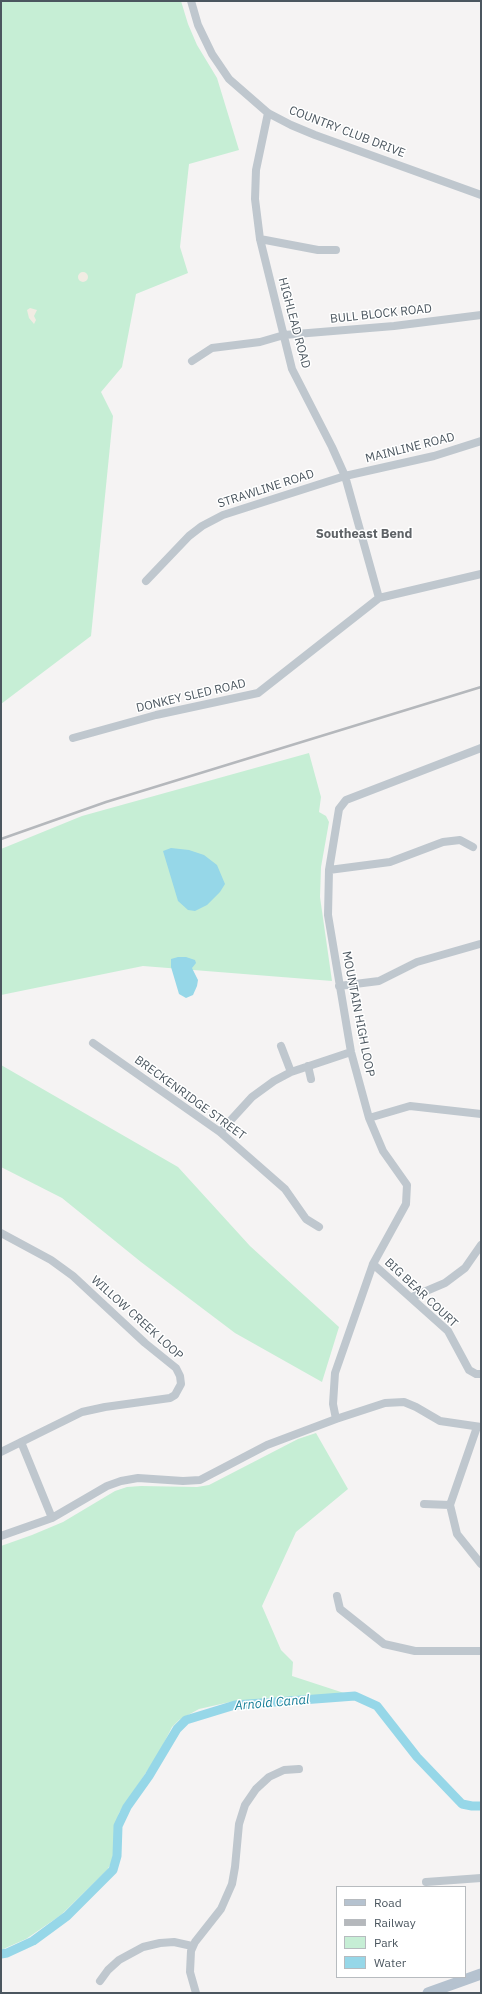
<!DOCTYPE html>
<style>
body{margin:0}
#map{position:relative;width:482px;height:1994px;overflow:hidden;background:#f5f3f3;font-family:"IBM Plex Sans",sans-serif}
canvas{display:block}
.frame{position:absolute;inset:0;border:2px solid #4b565f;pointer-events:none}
.legend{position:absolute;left:336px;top:1886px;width:130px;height:92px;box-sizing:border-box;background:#fff;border:1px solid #b7bbbf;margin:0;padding:5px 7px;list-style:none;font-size:12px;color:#4b565f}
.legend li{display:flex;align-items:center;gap:8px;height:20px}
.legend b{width:20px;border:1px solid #b7bbbf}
</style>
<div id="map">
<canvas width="482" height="1994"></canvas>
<div class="frame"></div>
<ul class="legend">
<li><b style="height:5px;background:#b5c2cf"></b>Road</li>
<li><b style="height:5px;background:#b5b8bc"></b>Railway</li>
<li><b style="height:11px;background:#c6eed5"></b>Park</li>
<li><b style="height:11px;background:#96d7e8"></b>Water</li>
</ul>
</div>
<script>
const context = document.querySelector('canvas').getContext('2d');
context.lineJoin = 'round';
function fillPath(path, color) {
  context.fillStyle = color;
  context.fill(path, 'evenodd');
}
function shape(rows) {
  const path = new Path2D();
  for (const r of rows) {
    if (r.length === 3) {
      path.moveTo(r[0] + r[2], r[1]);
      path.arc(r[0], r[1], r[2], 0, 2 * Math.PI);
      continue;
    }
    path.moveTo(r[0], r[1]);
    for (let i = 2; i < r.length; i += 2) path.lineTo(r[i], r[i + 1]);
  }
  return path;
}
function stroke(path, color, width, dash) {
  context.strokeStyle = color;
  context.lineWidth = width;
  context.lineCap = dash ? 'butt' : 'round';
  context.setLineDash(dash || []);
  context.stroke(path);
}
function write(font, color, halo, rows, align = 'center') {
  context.font = font + ' "IBM Plex Sans",sans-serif';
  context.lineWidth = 3;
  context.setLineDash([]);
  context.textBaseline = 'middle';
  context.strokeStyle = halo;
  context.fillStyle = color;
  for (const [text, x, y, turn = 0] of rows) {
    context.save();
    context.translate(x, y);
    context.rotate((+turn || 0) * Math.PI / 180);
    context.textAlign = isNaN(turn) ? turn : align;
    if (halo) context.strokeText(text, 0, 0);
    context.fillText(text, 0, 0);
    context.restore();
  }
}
const green = shape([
 [1,1,181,1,188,24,197,45,217,78,239,150,189,164,180,247,188,273,136,294,122,367,101,392,113,416,91,636,1,704],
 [309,753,321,797,319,812,326,816,329,822,321,867,320,897,332,981,143,966,1,995,1,849,82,816],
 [1,1065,178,1167,250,1246,339,1327,322,1382,235,1333,141,1262,62,1198,1,1167],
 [316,1433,348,1489,296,1532,262,1606,281,1650,293,1662,292,1676,344,1693,230,1702,199,1709,179,1720,172,1727,159,1753,119,1813,112,1862,107,1870,61,1915,26,1939,1,1950,1,1546,32,1535,63,1522,115,1491,127,1487,141,1486,197,1487,209,1485,298,1439]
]);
const sand = shape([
 [83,277,5],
 [30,308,37,310,34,316,36,320,34,324,29,318,27,310]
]);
const water = shape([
 [171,848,189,850,204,855,217,865,225,884,220,892,207,905,195,911,188,910,178,901,163,851],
 [178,957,186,957,195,960,196,963,192,968,198,980,197,986,193,995,186,998,179,994,171,967,171,959]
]);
const canal = shape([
 [1,1954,7,1953,33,1941,67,1916,113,1870,117,1856,118,1826,127,1807,149,1776,177,1729,186,1720,235,1705,355,1696,377,1706,417,1757,462,1804,472,1806,481,1806]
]);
const minor = shape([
 [191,1,198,25,212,54,229,79,268,113,291,125,315,135,481,195],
 [268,113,256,170,255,199,260,239,292,369,332,447,345,476,379,598],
 [260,239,318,250,336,250],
 [192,361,212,348,260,342,284,335,394,326,481,315],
 [146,581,189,536,202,526,223,515,345,476,434,456,481,441],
 [73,738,156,715,258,693,379,598,481,574],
 [329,870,390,862,443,842,460,840,473,847],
 [339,986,379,981,417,962,480,944],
 [93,1043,220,1132,285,1189,306,1219,319,1227],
 [281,1046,291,1072],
 [308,1066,311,1079],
 [369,1118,410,1106,481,1114],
 [220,1132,252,1097,274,1081,291,1072,351,1052],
 [1,1233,51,1260,73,1276,145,1343,176,1368,180,1376,181,1384,175,1395,170,1398,105,1407,82,1412,1,1452],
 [373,1264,448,1331,469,1370,476,1374,481,1374],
 [412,1297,445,1283,465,1268,481,1245],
 [336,1419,333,1404,335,1373,373,1264,406,1204,407,1185,383,1151,369,1118,351,1052,328,915,329,870,339,809,346,800,481,748],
 [477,1427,450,1505,457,1534,481,1564],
 [21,1442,52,1518],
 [424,1504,450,1505],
 [1,1536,52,1518,107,1486,121,1481,138,1478,183,1481,200,1480,267,1445,336,1419,385,1403,404,1402,416,1407,440,1421,481,1427],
 [337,1596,340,1609,384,1644,415,1651,481,1651],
 [426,1882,481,1878],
 [100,1981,108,1970,119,1960,143,1947,160,1943,174,1942,192,1946],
 [196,1993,190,1972,191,1951,195,1942,221,1909,232,1884,235,1867,239,1824,245,1805,256,1789,269,1777,284,1770,299,1769]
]);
const major = shape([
 [428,1993,481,1974]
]);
const rail = shape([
 [1,839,106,802,481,687]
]);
const streetNames = [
 ["COUNTRY CLUB DRIVE",347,132,21],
 ["BULL BLOCK ROAD",381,314,-6],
 ["HIGHLEAD ROAD",294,323,75],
 ["MAINLINE ROAD",410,448,-14],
 ["STRAWLINE ROAD",266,489,-18],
 ["DONKEY SLED ROAD",191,696,-13],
 ["MOUNTAIN HIGH LOOP",358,1014,79],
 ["BRECKENRIDGE STREET",190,1098,36],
 ["BIG BEAR COURT",421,1293,43],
 ["WILLOW CREEK LOOP",137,1318,42]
];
const neighbourhoodNames = [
 ["Southeast Bend",364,534]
];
const waterNames = [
 ["Arnold Canal",272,1703,-5]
];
fillPath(green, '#c6eed5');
fillPath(sand, '#f1ece3');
fillPath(water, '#96d7e8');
stroke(canal, '#96d7e8', 9);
stroke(minor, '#bfc7ce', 8);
stroke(major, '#b5c2cf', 11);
stroke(rail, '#b5b8bc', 2.5);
write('12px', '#4b565f', '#fff', streetNames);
write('bold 13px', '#5f6367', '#fff', neighbourhoodNames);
write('italic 13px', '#167e98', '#fff', waterNames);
</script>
